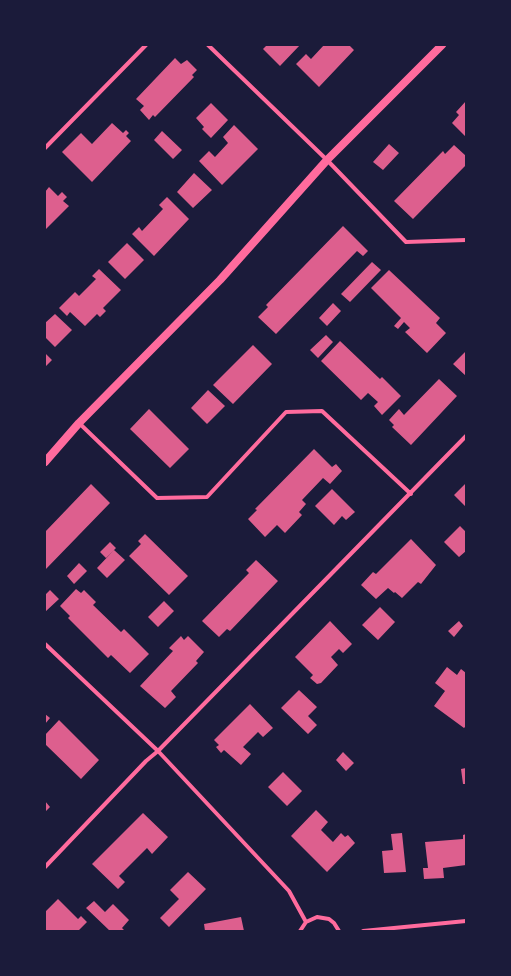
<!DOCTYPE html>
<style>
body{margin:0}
#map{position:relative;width:511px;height:976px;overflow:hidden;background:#1b1b3a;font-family:"Varela Round",sans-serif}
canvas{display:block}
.frame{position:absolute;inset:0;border:46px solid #1b1b3a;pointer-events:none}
</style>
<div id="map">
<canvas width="511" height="976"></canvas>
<div class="frame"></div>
</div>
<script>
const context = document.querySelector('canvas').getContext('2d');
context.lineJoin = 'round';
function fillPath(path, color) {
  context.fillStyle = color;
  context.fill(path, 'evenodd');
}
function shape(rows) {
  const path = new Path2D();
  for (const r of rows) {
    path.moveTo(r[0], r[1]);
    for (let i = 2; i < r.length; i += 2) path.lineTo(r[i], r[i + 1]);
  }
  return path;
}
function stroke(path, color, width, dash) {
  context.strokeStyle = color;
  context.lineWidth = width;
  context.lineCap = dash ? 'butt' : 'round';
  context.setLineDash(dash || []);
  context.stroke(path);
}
const building = shape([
 [267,45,300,45,280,66,263,49],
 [324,45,349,45,354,50,319,87,296,64,306,54,311,59],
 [175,58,181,64,187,60,197,70,192,75,194,77,155,117,153,115,149,120,140,110,144,106,136,99],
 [466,101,466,137,452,123,459,115,456,112],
 [211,103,228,120,211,138,202,129,204,127,196,118],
 [112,123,123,133,126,130,129,133,126,136,131,141,92,182,62,152,81,133,92,144],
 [234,125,258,149,222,185,199,161,209,151,215,157,228,143,223,137],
 [162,131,182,150,173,159,154,140],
 [389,144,399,153,383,170,373,162],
 [454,145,466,156,466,165,413,219,394,201,443,151,445,154],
 [194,173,212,190,193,208,177,192],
 [49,187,58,196,62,192,67,197,63,201,69,206,45,230,45,192],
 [167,197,189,219,154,256,132,234,139,227,142,231,163,209,159,205],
 [343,226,368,251,363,256,357,251,276,334,258,317,268,307,266,305],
 [127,243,144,260,125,279,108,262],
 [372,262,381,270,350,302,341,294],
 [99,269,121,290,103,308,106,311,100,317,97,314,85,326,70,312,67,316,59,308,75,292,79,296,96,279,92,276],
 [389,270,440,318,436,323,446,333,427,353,405,332,410,328,404,322,398,329,394,326,401,318,371,288],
 [333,303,341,311,327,326,319,318],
 [55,314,72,330,55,347,45,337,45,323],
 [326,335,333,342,318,358,310,350],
 [340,341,380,379,382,377,401,396,382,415,374,406,378,402,368,393,361,400,321,361],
 [253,345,272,364,233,404,213,385],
 [466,351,466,376,453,364],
 [45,353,52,360,45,367],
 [439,379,457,396,411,445,392,427,394,425,389,420,399,409,404,415],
 [208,390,225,406,207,424,191,408],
 [149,409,189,449,170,468,130,429],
 [314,449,332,467,336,464,342,471,330,484,323,478,302,500,306,504,299,512,302,515,285,533,277,525,265,537,248,519,257,510,255,509],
 [466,483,466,507,454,495],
 [91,484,110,503,45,570,45,532],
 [332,489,355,512,346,520,342,516,334,525,315,506],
 [460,526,466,532,466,551,459,557,444,542],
 [145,534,188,576,169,595,129,556,141,544,138,541],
 [411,539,436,565,421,584,418,582,402,598,395,592,394,593,388,588,376,599,361,585,373,572,376,574],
 [110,542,116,548,106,558,100,552],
 [114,550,125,560,107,578,97,568],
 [256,560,278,581,230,631,227,629,219,637,202,621,249,573,246,570],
 [79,563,87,571,74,584,67,576],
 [76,589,81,593,84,590,96,602,93,605,121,632,124,629,149,654,130,673,111,655,108,658,68,618,70,616,60,606],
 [50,590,59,599,45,612,45,595],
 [164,601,174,611,158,627,148,617],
 [380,607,395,622,378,640,362,625],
 [330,621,352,644,343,653,339,649,331,657,338,665,321,683,317,684,310,678,313,675,295,657],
 [459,621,463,626,454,637,448,631],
 [181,636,184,640,188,636,204,652,196,661,198,663,171,691,176,697,165,708,140,686,173,651,169,648],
 [447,667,457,675,461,669,466,673,466,726,464,728,434,706,445,691,435,683],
 [299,690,317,707,308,716,317,725,308,734,281,708],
 [250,704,273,728,263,737,258,732,243,747,251,754,241,765,224,750,221,753,216,747,219,745,214,740],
 [45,714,50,718,45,724],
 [59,720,99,760,81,779,45,744,45,735],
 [343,752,354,763,346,771,336,760],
 [466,768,466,784,463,784,461,769],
 [283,772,302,791,287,806,268,787],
 [45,801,50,807,45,812],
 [316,810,328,822,321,830,333,842,341,833,345,837,348,835,355,843,327,872,291,836],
 [143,813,168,837,152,854,147,848,119,876,125,882,118,889,92,864],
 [402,833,406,872,384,873,382,851,393,850,391,834],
 [466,834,466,865,443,868,444,878,424,879,423,868,428,868,425,842,463,839,463,835],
 [188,872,206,889,169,927,160,918,179,899,170,890],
 [58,899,78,919,81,916,87,922,78,931,45,931,45,912],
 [94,901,105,912,113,904,129,920,122,928,125,931,110,931,86,908],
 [241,917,244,931,205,931,204,924]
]);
const minor = shape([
 [208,45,327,160,406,242,466,240],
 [45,148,146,45],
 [79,423,157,498,207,497,286,412,322,411,411,494],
 [45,644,158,751,289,891,306,922],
 [45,867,146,761,158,751,466,436],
 [300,931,306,922,317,917,329,919,334,923,339,931],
 [363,931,466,921]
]);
const secondary = shape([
 [45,462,79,423,220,280,327,160,442,45]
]);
fillPath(building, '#dd5f8e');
stroke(minor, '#ff6b9d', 4);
stroke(secondary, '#ff6b9d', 8);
</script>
